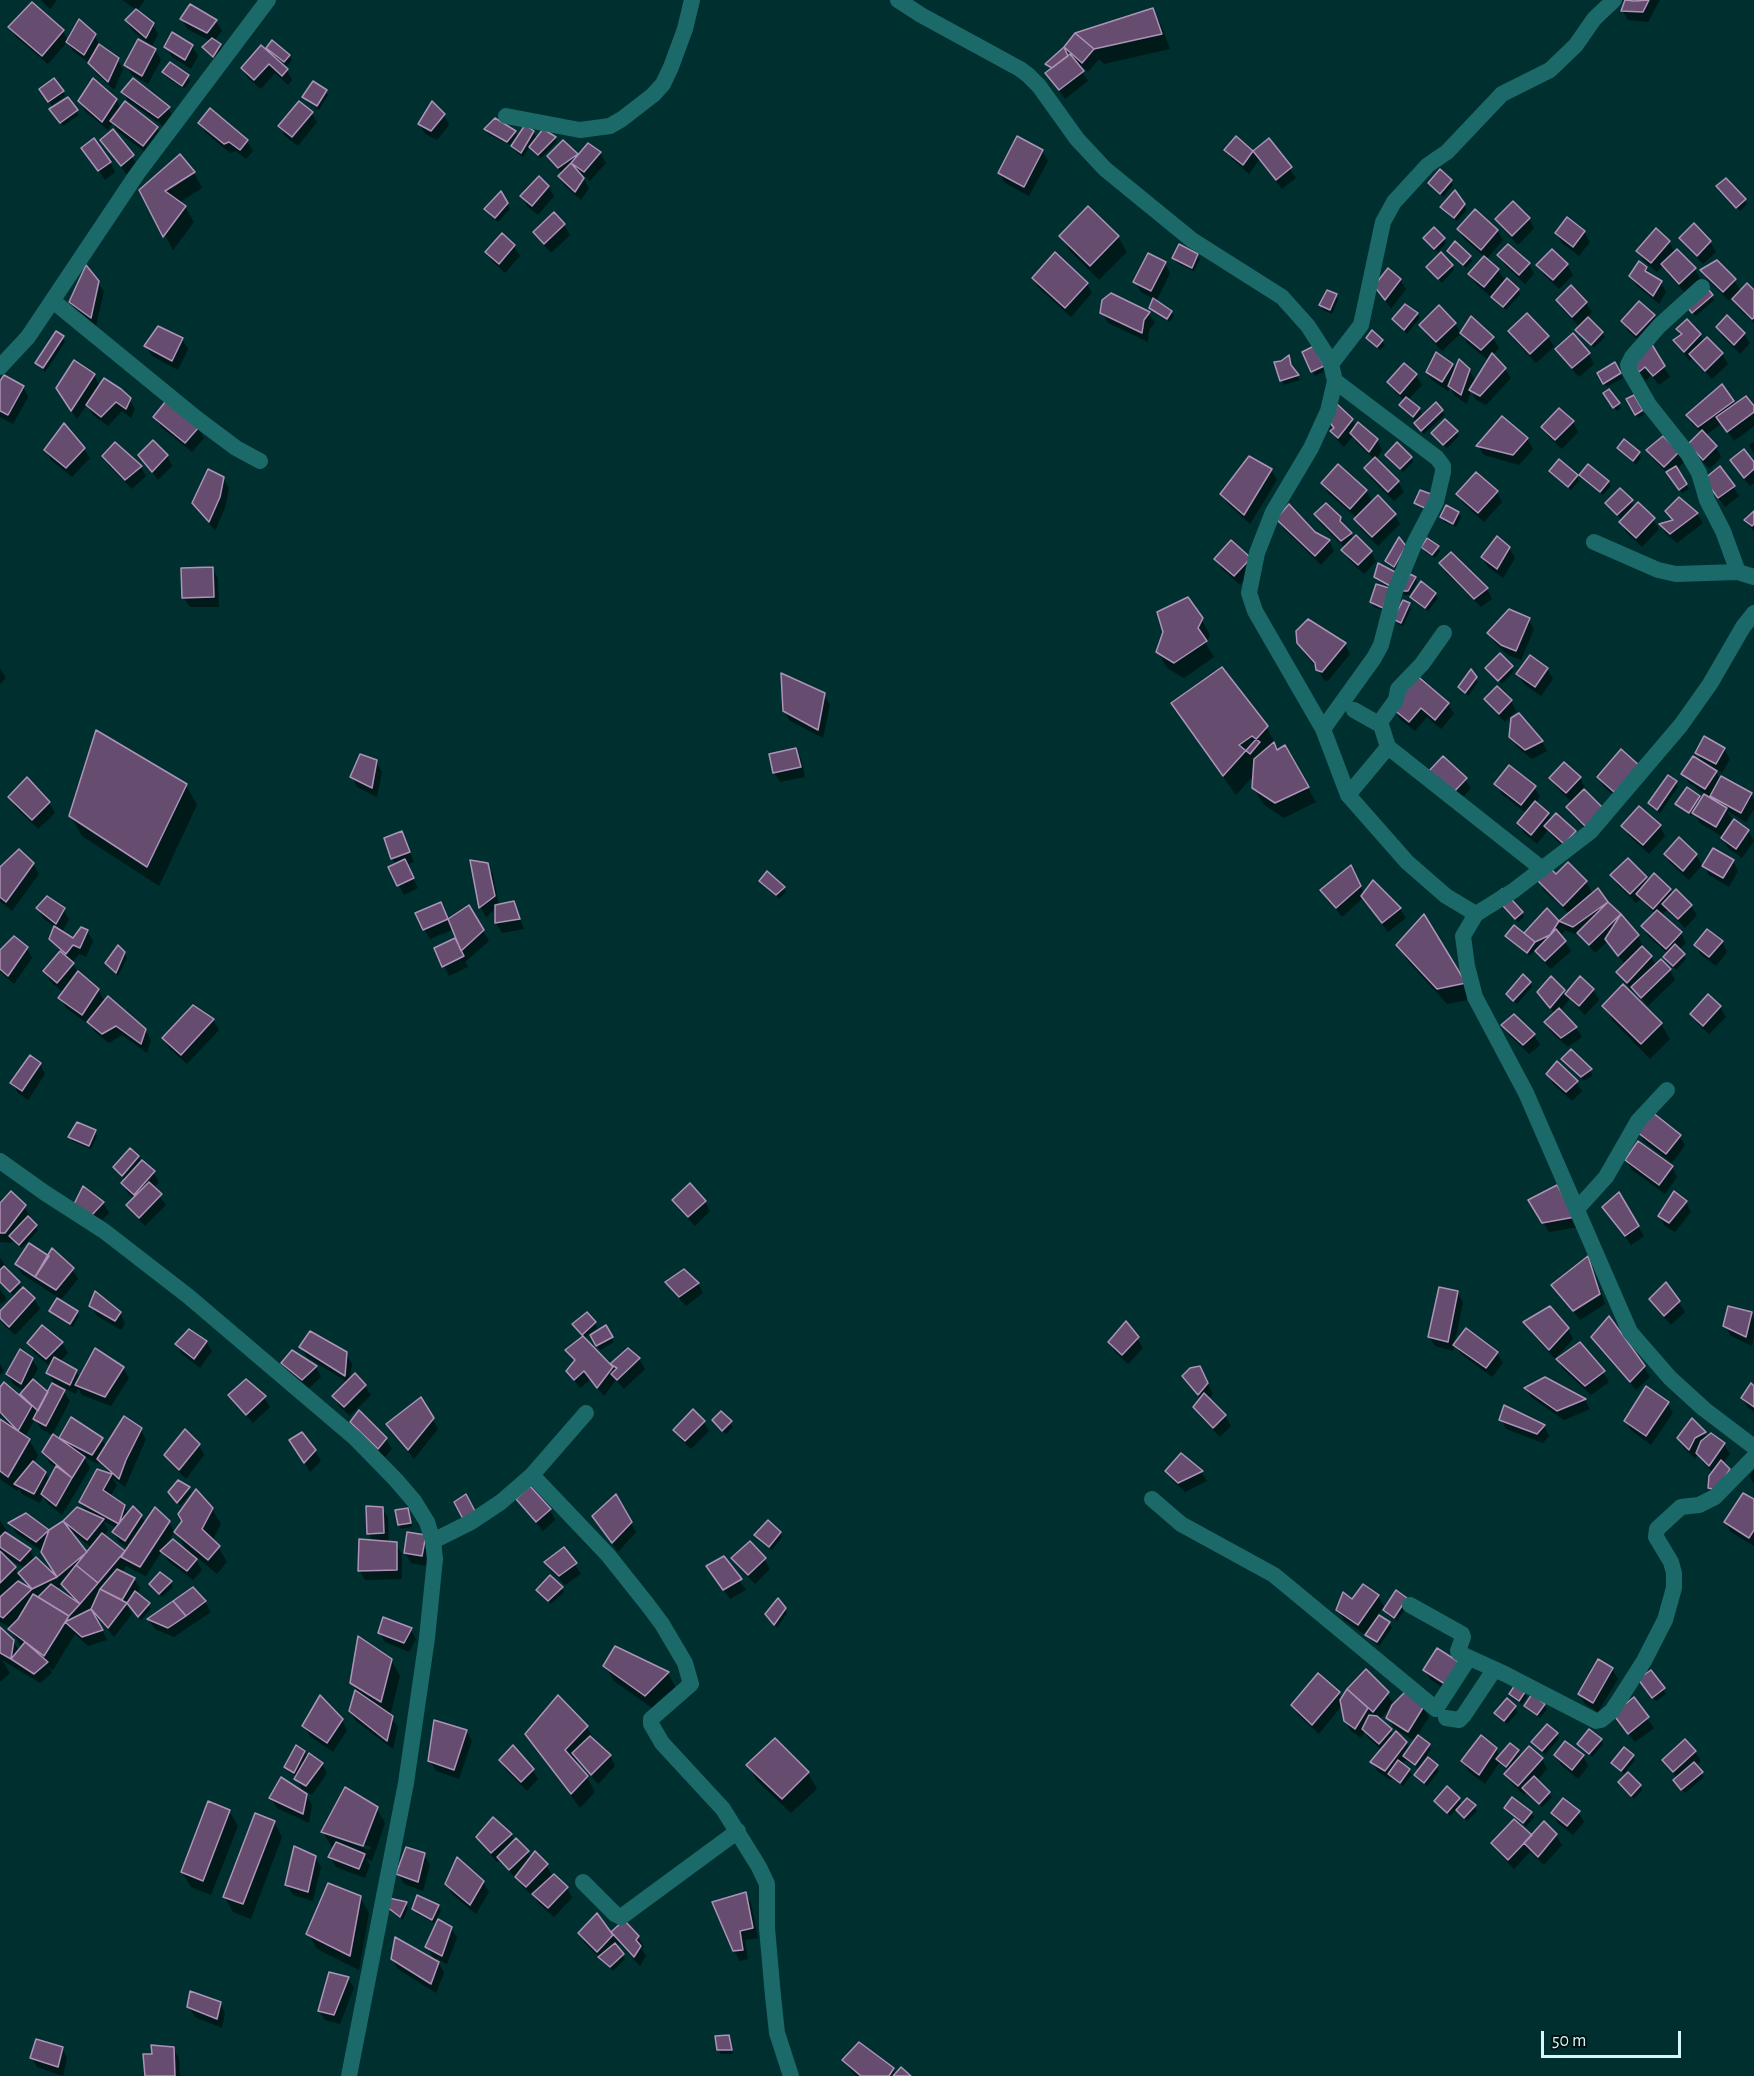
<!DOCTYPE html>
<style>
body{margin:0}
#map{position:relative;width:1754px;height:2076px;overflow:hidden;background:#002f2f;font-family:"Alegreya Sans",sans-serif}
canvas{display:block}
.scale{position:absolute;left:1541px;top:2031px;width:140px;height:27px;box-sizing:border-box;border:3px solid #d8f6f5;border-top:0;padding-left:8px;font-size:18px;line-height:21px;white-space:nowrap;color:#d8f6f5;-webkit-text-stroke:4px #001415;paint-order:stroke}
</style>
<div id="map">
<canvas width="1754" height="2076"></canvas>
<div class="scale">50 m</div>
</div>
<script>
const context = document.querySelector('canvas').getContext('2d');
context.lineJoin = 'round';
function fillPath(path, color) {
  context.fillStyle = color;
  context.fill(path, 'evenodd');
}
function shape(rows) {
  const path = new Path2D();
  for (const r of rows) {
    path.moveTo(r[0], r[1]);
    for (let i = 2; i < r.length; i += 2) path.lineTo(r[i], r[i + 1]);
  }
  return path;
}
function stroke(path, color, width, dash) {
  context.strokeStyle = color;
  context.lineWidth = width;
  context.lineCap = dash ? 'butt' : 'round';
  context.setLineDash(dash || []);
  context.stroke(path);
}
const shadow = shape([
 [41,0,57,0,50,9],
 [122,0,145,0,137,11,152,24,158,34,151,48,155,50,161,60,148,84,132,75,126,65,151,46,132,30,126,20,137,10],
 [1636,0,1660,0,1648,22,1628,20,1622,10],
 [190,6,216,21,222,31,214,41,223,50,216,60,204,47,210,41,187,29,182,19],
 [1153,9,1161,25,1170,49,1104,64,1099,59,1088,72,1076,61,1075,62,1088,81,1065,99,1047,74,1052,70,1047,64,1071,55,1066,47],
 [10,27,63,31,68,40,95,35,100,46,117,59,123,69,114,90,96,73,91,64,73,51,67,42,48,64,16,37],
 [272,42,289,56,292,60,287,66,271,52,268,48],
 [192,46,198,56,191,69,172,57,166,47],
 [262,47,287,70,292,80,288,85,275,73,261,89,248,78,242,68],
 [164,72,188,76,190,81,184,89,166,77],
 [41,89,63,92,65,96,52,106],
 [326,91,328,95,319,110,307,102,304,97],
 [123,92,168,108,174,118,164,127,128,101],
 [68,99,79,115,63,126,54,114],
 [116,100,121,109,157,128,162,138,149,155,117,131,113,123,108,130,85,111,80,101],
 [311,113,317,122,298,146,285,136,280,126],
 [444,115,449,125,437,140,425,134,420,124],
 [200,123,247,141,253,151,246,159,236,151,230,153,206,133],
 [486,130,515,132,518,138,533,132,537,139,555,138,557,142,541,158,533,152,530,146,523,157,515,151,511,144,510,145,488,134],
 [113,131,138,166,127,175,102,140],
 [1236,138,1253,153,1268,140,1296,178,1282,189,1259,160,1249,174,1232,159,1226,150],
 [563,142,579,157,589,145,600,153,606,163,590,181,580,173,589,188,581,200,565,186,559,177,562,174,549,156],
 [83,148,110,162,115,172,105,180],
 [1042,151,1048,161,1029,196,1005,183,999,173],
 [194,173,202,188,179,203,185,207,194,222,173,250,141,191],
 [1451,181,1453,185,1443,197,1430,183],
 [548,186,554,196,538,215,527,206,522,196],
 [1721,191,1744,200,1747,204,1740,211],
 [501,194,510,209,498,222,486,209],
 [1464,205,1467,210,1457,221,1442,207],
 [554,214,564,225,570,235,551,253,541,242,535,233],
 [1497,219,1529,219,1534,228,1518,245,1503,229],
 [1694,225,1710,242,1716,252,1703,264,1687,248,1681,238],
 [1459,229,1497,230,1503,240,1486,260,1498,270,1504,280,1496,289,1498,291,1518,290,1520,294,1506,310,1495,301,1491,295,1490,296,1476,284,1470,275,1485,257,1464,239],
 [1656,231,1669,242,1675,253,1695,269,1700,279,1685,293,1668,274,1663,266,1657,272,1644,261,1638,251],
 [1584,232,1590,242,1579,256,1562,243,1556,233],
 [502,235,514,246,520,256,505,273,493,262,487,252],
 [1061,236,1118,237,1127,252,1099,280,1070,251],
 [1425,239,1444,239,1446,243,1438,252],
 [1449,251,1470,257,1472,261,1466,268],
 [1552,251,1567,265,1573,275,1559,289,1544,275,1538,265],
 [1197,255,1200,259,1194,271,1177,263,1174,258],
 [1499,256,1529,264,1534,274,1525,284,1505,265],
 [1165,263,1170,273,1156,302,1171,312,1174,316,1170,322,1153,312,1151,308,1154,299,1141,292,1135,282],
 [1452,266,1454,270,1442,283,1430,271],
 [1646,268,1651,276,1661,282,1666,292,1659,304,1637,286,1631,276],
 [1702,270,1734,280,1741,291,1754,292,1754,323,1739,309,1732,297,1729,301,1708,280],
 [1033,278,1087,284,1092,293,1071,317,1039,288],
 [1400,280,1406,289,1391,309,1376,286],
 [98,282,104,292,96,326,76,312,70,302],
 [1111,294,1149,314,1155,323,1149,330,1148,342,1108,323,1102,313],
 [1336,295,1338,300,1332,314,1323,310,1321,305],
 [1712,296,1714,300,1696,316,1692,312],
 [1558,301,1586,303,1592,312,1586,318,1605,337,1594,348,1580,334,1580,327,1563,310],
 [1417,314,1420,318,1407,334,1393,319],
 [1654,316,1659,326,1643,344,1628,331,1623,321],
 [1455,324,1461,333,1442,351,1427,335,1421,325],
 [1718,328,1744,334,1750,343,1740,354,1723,337],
 [1678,330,1700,335,1704,342,1707,339,1722,354,1728,364,1712,379,1693,358,1690,361,1681,350,1675,341,1682,336],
 [1510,331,1548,337,1554,347,1536,363,1515,341],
 [1462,333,1493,338,1499,348,1492,355,1505,369,1511,378,1486,405,1476,400,1471,391,1467,404,1455,396,1450,387,1448,391,1433,381,1427,372,1452,365,1456,371,1469,370,1476,382,1489,361,1467,343],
 [63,337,65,342,45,372,36,363],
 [1368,338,1382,341,1385,345,1380,350],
 [182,339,188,349,178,370,152,356,146,346],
 [1651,346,1670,377,1659,385,1651,375,1646,381,1635,366],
 [1557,349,1589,354,1594,364,1579,377,1563,359],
 [1304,353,1316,353,1325,371,1315,376],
 [1289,357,1293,370,1300,380,1284,385,1276,363,1281,363],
 [1615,364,1623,378,1607,387,1599,374],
 [94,375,100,386,129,399,135,409,131,418,122,411,108,426,93,415,87,404,77,419,63,398],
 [1416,375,1422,385,1408,400,1419,409,1423,416,1436,404,1445,415,1424,434,1418,428,1415,423,1417,422,1403,410,1401,406,1405,401,1395,392,1389,382],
 [0,385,23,387,28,397,13,424,0,417],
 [1633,397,1644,415,1638,418,1628,400],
 [1607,398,1618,404,1621,408,1617,411],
 [1733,402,1735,406,1754,409,1754,426,1734,441,1722,423,1705,436,1716,447,1721,457,1710,469,1695,454,1702,433,1693,425,1688,415],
 [155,418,198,428,204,438,192,452,161,427],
 [1329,420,1352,420,1356,427,1377,440,1382,450,1376,460,1398,482,1404,492,1394,501,1371,478,1366,469,1375,460,1357,443,1353,436,1344,447,1338,441,1332,432,1334,429],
 [1573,422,1578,432,1562,449,1549,437,1543,427],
 [1456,431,1459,436,1447,448,1433,434],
 [1527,439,1533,449,1519,465,1484,455,1478,446],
 [1754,442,1754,453,1749,445],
 [1618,448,1639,453,1641,458,1636,465],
 [84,449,90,458,72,477,51,460,46,450],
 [1648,451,1678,452,1684,462,1676,470,1689,489,1682,493,1669,475,1654,460],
 [140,455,167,456,172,466,158,480],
 [1387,455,1411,457,1413,462,1403,472],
 [103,457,141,467,146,476,132,489,109,466],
 [1754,465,1754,483,1750,486,1737,470],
 [1271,470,1277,480,1250,524,1228,504,1222,495],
 [1551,471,1577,476,1579,481,1571,490],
 [1581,475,1608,482,1611,486,1603,495],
 [223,478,229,488,225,508,215,531,194,503],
 [1323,483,1366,491,1373,502,1395,515,1400,524,1378,546,1361,529,1356,519,1357,518,1328,493],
 [1733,487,1739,496,1725,507,1712,489],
 [1497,492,1502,502,1484,522,1464,504,1458,495],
 [1679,499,1697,514,1703,523,1677,543,1666,534,1661,525,1673,522,1667,511],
 [1631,501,1635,507,1653,519,1659,529,1642,547,1626,532,1621,522,1622,520,1607,503],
 [1458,513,1461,517,1456,527,1444,522,1442,517],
 [1754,513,1754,532,1745,520],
 [1316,515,1340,518,1354,539,1371,552,1376,561,1364,574,1349,560,1343,550,1345,548,1321,524],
 [1278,520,1314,533,1329,541,1334,551,1321,565,1284,529],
 [1231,542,1255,569,1240,585,1222,569,1216,559],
 [1405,547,1397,571,1387,561],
 [1423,547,1438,547,1440,551,1435,558,1425,552],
 [1509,548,1515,558,1503,578,1488,567,1482,557],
 [1451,554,1487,589,1492,599,1481,607,1446,573,1441,563],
 [1379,565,1394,591,1378,581,1375,576],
 [213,569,218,579,219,607,190,607,184,598],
 [1415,578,1417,582,1410,595,1404,595,1402,591],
 [1377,586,1386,612,1374,607,1371,602],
 [1435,594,1438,598,1428,611,1414,601,1411,595],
 [1409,604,1411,609,1403,626,1398,624,1395,619],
 [1201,619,1210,635,1206,644,1214,657,1184,678,1167,668,1158,652],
 [1528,619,1534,629,1521,660,1508,655,1495,643,1489,634],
 [1298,643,1345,644,1350,654,1328,681,1324,680,1317,668,1304,653],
 [1511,667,1514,671,1502,684,1487,669],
 [0,668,6,678,0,684],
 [1547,669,1553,679,1541,696,1524,684,1518,675],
 [1415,676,1448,704,1454,714,1441,729,1427,717,1415,731,1400,719,1395,709],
 [1475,678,1478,682,1468,696,1459,687],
 [824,695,830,705,823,738,790,721,784,711],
 [1486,699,1511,701,1516,711,1505,722,1492,709],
 [1173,703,1266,727,1278,748,1273,753,1285,747,1316,802,1284,818,1263,804,1254,788,1255,774,1236,795,1185,723],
 [1519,715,1542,742,1547,751,1532,759,1517,747,1511,737],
 [1724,749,1730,759,1722,773,1714,769,1721,780,1751,794,1754,799,1754,809,1746,822,1727,811,1732,819,1723,833,1725,835,1734,821,1748,831,1754,841,1742,858,1728,848,1722,838,1723,837,1700,823,1694,813,1692,816,1680,808,1677,804,1699,797,1702,801,1705,794,1689,783,1683,774,1703,764,1697,753],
 [796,750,801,759,805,777,780,782,774,773],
 [1621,751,1620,801,1604,787,1598,777],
 [376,762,382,772,377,797,357,787,352,777],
 [1551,778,1580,778,1585,788,1583,790,1592,836,1574,817,1568,808,1573,803,1557,788],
 [1465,779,1471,788,1458,803,1436,782],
 [1676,783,1678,787,1660,813,1652,808,1650,803],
 [1496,784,1534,787,1540,797,1535,803,1548,814,1552,820,1575,832,1580,841,1570,853,1552,836,1548,830,1537,844,1524,833,1519,823,1527,814,1502,794],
 [186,785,197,805,159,886,82,836,70,815],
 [10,797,49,803,55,813,38,829,15,807],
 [1623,826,1660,826,1665,836,1649,854,1629,836],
 [402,833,414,862,406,865,418,888,404,895,390,868,396,865,392,858],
 [1666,854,1696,855,1702,865,1689,880,1671,864],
 [472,861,487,864,493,874,499,906,513,902,524,929,502,933,496,923,496,909,486,917,481,908],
 [1733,861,1738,871,1729,887,1709,875,1704,866],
 [33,864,39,874,12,911,0,901,0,869],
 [1356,876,1364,894,1400,909,1406,918,1388,932,1363,898,1342,917,1322,891],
 [1612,876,1646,878,1648,882,1670,890,1673,894,1691,906,1697,915,1685,928,1667,910,1661,916,1681,933,1686,943,1679,950,1686,959,1676,970,1665,957,1668,954,1648,936,1643,926,1655,914,1641,899,1636,903,1618,885],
 [1556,877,1586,882,1593,894,1607,903,1638,936,1643,946,1641,948,1651,957,1656,965,1661,961,1670,970,1675,980,1648,1006,1635,990,1633,991,1624,982,1618,973,1625,965,1608,941,1595,953,1580,936,1565,930,1561,936,1571,951,1551,969,1543,961,1536,949,1530,956,1510,940,1507,936,1524,935,1547,911,1559,923,1569,914,1544,890,1538,880],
 [761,881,784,888,786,892,779,899],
 [1498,901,1522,913,1524,917,1518,922],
 [441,904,449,920,468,907,489,941,465,962,468,967,449,976,436,949,458,938,454,929,430,939,424,929],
 [38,908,63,909,69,919,62,932,74,940,87,931,93,941,86,957,79,954,72,963,79,974,98,990,105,1002,145,1029,151,1040,147,1053,122,1035,109,1043,95,1032,89,1022,88,1024,66,1008,60,998,64,993,50,981,45,971,61,952,51,938,55,927,43,918],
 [1424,916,1473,999,1447,1004,1407,960,1398,945],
 [1722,942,1727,952,1716,966,1701,955,1696,945],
 [27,948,32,958,14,984,0,972,0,953],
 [124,953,127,958,118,976,107,963],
 [1530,982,1532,987,1517,1004,1508,994],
 [1593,990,1599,1000,1585,1015,1570,999,1560,1011,1576,1028,1582,1037,1568,1047,1551,1032,1545,1022,1555,1014,1538,992,1563,991,1566,995],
 [1708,996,1720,1007,1726,1017,1709,1034,1698,1024,1692,1014],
 [1604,1006,1661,1024,1670,1039,1650,1059,1613,1021],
 [1514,1016,1534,1035,1540,1045,1529,1054,1509,1035,1503,1025],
 [213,1020,219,1030,187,1064,169,1048,163,1038],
 [1571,1051,1593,1075,1584,1081,1563,1059],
 [40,1064,45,1074,28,1100,18,1093,12,1083],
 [1548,1074,1576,1082,1582,1091,1572,1101,1553,1084],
 [95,1131,97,1136,91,1149,72,1141,70,1137],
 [1639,1132,1679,1136,1685,1145,1672,1163,1644,1142],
 [138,1157,141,1162,153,1172,159,1182,153,1189,166,1205,145,1226,134,1215,128,1206,135,1199,128,1193,123,1183,126,1180,115,1168],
 [1626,1160,1672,1167,1677,1177,1665,1194,1632,1170],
 [1557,1187,1579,1227,1549,1232,1530,1200],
 [84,1189,103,1203,109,1213,96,1226],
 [1618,1194,1644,1236,1631,1245,1604,1208],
 [674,1200,705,1202,710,1211,695,1226,680,1210],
 [1686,1202,1691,1212,1675,1232,1665,1226,1659,1216],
 [0,1205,24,1206,30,1216,28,1219,38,1230,22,1248,13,1240,11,1243,0,1242],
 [0,1258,21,1287,13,1295,0,1282],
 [50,1258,72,1269,78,1279,60,1301,77,1312,79,1316,73,1327,54,1316,51,1311,59,1298,22,1274,16,1264],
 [1588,1259,1593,1268,1605,1304,1580,1320,1553,1285],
 [667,1282,698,1283,703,1293,686,1306,673,1292],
 [1666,1284,1685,1312,1671,1325,1656,1309,1650,1299],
 [23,1289,34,1299,40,1309,15,1335,4,1325,0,1318,0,1314],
 [0,1290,7,1299,0,1305],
 [1457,1292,1463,1302,1453,1351,1435,1346,1429,1337],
 [91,1306,120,1313,125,1323,121,1330,97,1316],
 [1751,1314,1754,1318,1754,1336,1752,1346,1731,1336,1725,1326],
 [595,1323,597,1328,584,1339,610,1366,628,1350,639,1359,645,1369,624,1389,616,1380,604,1396,590,1380,580,1388,568,1371,575,1362,567,1351,584,1337,577,1329],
 [1526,1323,1568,1329,1573,1339,1555,1359,1531,1332],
 [42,1327,62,1343,68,1353,59,1362,76,1371,80,1378,123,1368,129,1378,111,1406,82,1395,78,1388,76,1394,61,1387,70,1401,52,1435,41,1429,35,1419,25,1437,29,1440,38,1455,33,1463,45,1473,50,1480,56,1468,49,1462,44,1452,59,1440,71,1419,102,1439,106,1447,140,1429,146,1439,125,1487,112,1477,117,1485,110,1497,123,1506,129,1514,141,1516,146,1524,169,1522,174,1532,164,1547,188,1553,176,1532,212,1509,221,1524,212,1541,218,1547,227,1562,217,1574,193,1554,202,1570,193,1580,168,1561,162,1551,146,1576,126,1566,121,1573,134,1579,140,1588,137,1594,151,1609,141,1620,127,1601,125,1603,132,1614,114,1637,95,1615,107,1640,88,1646,75,1634,53,1670,48,1666,52,1673,40,1683,2,1660,10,1673,0,1682,0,1629,13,1641,19,1651,23,1647,19,1644,11,1628,0,1622,0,1521,7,1531,5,1534,30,1550,35,1560,59,1582,43,1552,16,1533,11,1524,26,1515,49,1532,63,1522,77,1509,87,1513,80,1502,111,1475,100,1461,98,1464,83,1456,90,1468,62,1515,48,1504,43,1496,40,1503,22,1494,19,1489,17,1491,0,1479,0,1421,13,1428,0,1414,0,1389,19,1397,25,1391,13,1384,7,1374,32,1359,38,1369,32,1380,48,1395,54,1383,48,1373,51,1367,34,1353,29,1343],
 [103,1521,117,1528,114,1533,119,1542,129,1549,125,1554,104,1536,108,1530],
 [70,1531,92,1548,87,1555,69,1532],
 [4,1555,25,1569,19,1574,3,1556],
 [22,1576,26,1583,32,1590,17,1582],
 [64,1585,69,1594,76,1601,56,1589],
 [605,1327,614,1342,600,1350,592,1335],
 [1592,1337,1644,1367,1650,1377,1636,1390,1598,1347],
 [1137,1338,1143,1348,1128,1364,1115,1352,1110,1342],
 [206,1342,212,1351,200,1368,182,1354,176,1344],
 [1580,1344,1603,1372,1609,1382,1591,1395,1563,1369,1558,1360],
 [1455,1345,1497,1353,1503,1363,1492,1377,1461,1354],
 [301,1347,346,1353,352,1364,350,1379,365,1386,371,1395,350,1416,339,1406,334,1396,347,1382,307,1357],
 [283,1363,316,1367,321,1377,308,1389,288,1373],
 [0,1364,4,1371,0,1375],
 [1184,1376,1205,1378,1213,1394,1208,1399,1225,1416,1231,1426,1220,1437,1201,1417,1195,1408,1201,1400],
 [1545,1378,1585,1400,1590,1409,1564,1420,1532,1398,1526,1388],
 [1754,1387,1754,1412,1748,1408,1742,1398],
 [230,1395,264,1397,270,1407,253,1423,236,1405],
 [421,1399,438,1429,414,1459,388,1424],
 [1667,1403,1673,1413,1651,1445,1631,1430,1625,1421],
 [721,1413,733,1427,726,1434,714,1420],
 [1501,1419,1544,1426,1549,1436,1543,1443,1506,1429],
 [703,1421,709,1431,691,1449,681,1440,675,1430],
 [352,1422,386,1439,392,1449,384,1458,357,1432],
 [1704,1433,1707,1438,1724,1444,1730,1454,1723,1463,1731,1474,1712,1492,1709,1487,1713,1473,1704,1463,1698,1453,1695,1459,1684,1448,1679,1439],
 [199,1445,204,1455,186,1479,172,1465,166,1456],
 [297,1450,315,1451,321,1461,310,1472],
 [1181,1455,1201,1472,1207,1481,1185,1492,1173,1481,1167,1471],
 [1754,1470,1754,1484,1749,1476],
 [189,1488,191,1493,180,1506,173,1497],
 [530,1489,550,1510,555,1520,543,1531,524,1509,518,1500],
 [616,1496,636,1532,618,1552,600,1526],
 [1754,1501,1754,1546,1731,1532,1725,1522],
 [382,1508,388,1518,389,1543,396,1544,402,1554,402,1579,365,1580,359,1570,373,1542,369,1534],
 [408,1509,412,1527,401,1529,399,1525],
 [780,1533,782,1537,772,1550,756,1535],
 [425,1536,427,1566,411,1563,405,1553],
 [564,1549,581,1574,565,1585,552,1572,546,1563],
 [724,1558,746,1590,730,1599,714,1576],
 [733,1559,764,1559,770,1569,755,1584,739,1568],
 [170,1582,173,1587,162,1597,154,1588],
 [562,1588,564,1592,551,1604,538,1590],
 [192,1589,205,1602,211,1612,174,1637,155,1629,149,1620],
 [1378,1596,1384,1606,1377,1615,1389,1623,1392,1628,1379,1646,1370,1639,1365,1632,1364,1634,1344,1620,1338,1610,1353,1601],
 [1409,1603,1397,1621,1387,1615,1385,1610],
 [785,1609,787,1613,777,1628,770,1619],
 [411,1630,416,1639,409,1652,385,1642,379,1632],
 [1437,1650,1454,1695,1431,1680,1425,1670],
 [391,1660,400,1676,390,1716,398,1727,393,1749,356,1721,350,1711,356,1690,352,1682],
 [605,1666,668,1673,676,1688,655,1710,614,1681],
 [1612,1669,1618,1679,1598,1712,1585,1704,1579,1694],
 [1366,1671,1387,1693,1393,1703,1380,1720,1394,1735,1406,1742,1410,1749,1416,1742,1394,1728,1388,1718,1423,1708,1429,1717,1417,1736,1429,1745,1431,1750,1418,1768,1420,1770,1436,1766,1439,1771,1427,1786,1416,1775,1420,1770,1406,1760,1402,1765,1412,1774,1403,1786,1392,1778,1391,1780,1378,1772,1372,1763,1382,1750,1369,1739,1365,1732,1361,1738,1351,1731,1345,1720,1342,1705,1319,1734,1298,1715,1293,1705,1339,1693,1342,1699,1348,1690],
 [1651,1672,1666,1694,1656,1701,1643,1684],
 [1524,1693,1527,1697,1522,1704,1513,1699,1511,1694],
 [1507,1700,1518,1712,1507,1724,1496,1713],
 [1634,1700,1654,1728,1635,1742,1621,1724],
 [1544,1705,1547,1709,1540,1718,1528,1710,1526,1706],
 [342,1720,347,1730,333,1752,310,1736,304,1726],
 [587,1727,595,1742,610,1756,615,1766,598,1784,578,1760,575,1763,587,1777,595,1792,580,1808,536,1749,527,1734],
 [466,1731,472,1741,459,1779,436,1771,430,1761],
 [1556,1734,1559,1738,1545,1755,1533,1742],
 [775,1740,808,1773,817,1789,791,1813,757,1781,748,1765],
 [1601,1740,1603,1744,1592,1757,1579,1744],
 [1496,1749,1500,1756,1518,1751,1521,1757,1542,1759,1547,1769,1537,1781,1552,1797,1542,1807,1526,1792,1524,1795,1512,1784,1506,1774,1509,1771,1499,1763,1485,1784,1468,1771,1463,1761],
 [304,1752,308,1758,322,1764,327,1773,312,1795,302,1789,296,1779,297,1777,288,1771,286,1767],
 [1695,1752,1701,1761,1696,1766,1704,1777,1685,1793,1678,1785,1677,1779,1664,1760],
 [1555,1755,1583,1756,1588,1766,1578,1779,1561,1765],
 [1632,1756,1635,1760,1624,1774,1612,1763],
 [500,1760,532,1769,538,1779,527,1791,506,1770],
 [1620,1783,1640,1786,1642,1790,1634,1799],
 [306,1795,312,1805,309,1823,277,1808,271,1798],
 [1459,1799,1462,1805,1474,1806,1477,1811,1467,1821,1457,1809,1450,1816,1436,1801],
 [376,1808,385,1823,372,1861,366,1859,370,1865,365,1878,336,1867,330,1857,335,1848,332,1847,323,1832],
 [335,1835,371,1847,370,1850,335,1838],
 [1506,1808,1531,1813,1534,1817,1526,1827],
 [229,1811,238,1826,211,1895,191,1887,182,1872],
 [1578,1812,1584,1822,1573,1835,1558,1823,1552,1813],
 [494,1819,511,1835,515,1842,528,1852,531,1858,546,1865,553,1877,567,1888,572,1898,554,1917,539,1904,534,1895,533,1896,523,1887,517,1877,516,1879,500,1860,497,1862,484,1847,478,1837],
 [274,1822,282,1837,251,1919,233,1912,225,1897],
 [1556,1835,1562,1845,1544,1865,1530,1852,1514,1869,1499,1853,1493,1844],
 [424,1855,430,1865,423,1891,404,1884,398,1874],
 [315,1857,321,1867,313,1901,293,1895,287,1885],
 [483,1882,489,1892,476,1914,452,1894,447,1884],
 [745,1894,751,1903,758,1938,745,1940,748,1959,740,1961,734,1951],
 [360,1897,369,1913,359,1970,317,1949,308,1933],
 [406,1903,408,1908,403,1920,392,1911,389,1907],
 [438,1906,441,1911,434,1923,416,1913,414,1909],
 [624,1922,638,1937,644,1947,641,1949,646,1956,640,1966,620,1944,616,1947,625,1959,613,1971,585,1943,579,1934,611,1935],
 [451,1928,457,1938,447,1964,436,1958,444,1973,436,1993,398,1969,392,1959,435,1961,427,1947],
 [348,1978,354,1988,340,2024,325,2020,319,2011],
 [220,2003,225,2013,222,2028,195,2017,189,2007],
 [728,2037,733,2054,721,2054,718,2049],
 [62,2048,67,2058,63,2076,37,2067,32,2058],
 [173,2049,179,2058,180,2076,146,2076,153,2056],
 [844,2060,893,2069,897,2075,909,2076,857,2076,850,2070]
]);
const building = shape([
 [1625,0,1634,1,1649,0,1643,12,1621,11,1625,0],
 [32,2,64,30,42,56,8,27,32,2],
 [190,4,217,20,207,33,180,19,190,4],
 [1153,8,1162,34,1094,49,1075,33,1153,8],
 [136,9,154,23,146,38,125,20,136,9],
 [79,19,96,34,84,55,66,42,79,19],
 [172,32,193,45,185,60,164,47,172,32],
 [1075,33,1094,49,1082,63,1064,47,1075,33],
 [212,38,221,44,213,57,202,47,212,38],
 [138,39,156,49,142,76,124,65,138,39],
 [272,40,290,55,284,62,266,48,272,40],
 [99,44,119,58,108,82,88,63,99,44],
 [261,45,288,69,282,76,269,64,254,80,241,68,261,45],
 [1064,47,1068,56,1052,68,1045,64,1064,47],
 [1070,54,1084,71,1059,90,1045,73,1070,54],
 [170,62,189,75,182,86,162,72,170,62],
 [54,78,64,91,48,102,39,89,54,78],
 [93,78,117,99,102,122,78,101,93,78],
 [133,78,170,107,158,118,121,92,133,78],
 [313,81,327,90,317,106,302,97,313,81],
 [68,97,78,110,60,123,49,109,68,97],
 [125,101,158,127,143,146,110,121,125,101],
 [299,101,313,112,292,137,278,126,299,101],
 [432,101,445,114,431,131,418,124,432,101],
 [210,108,248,140,240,150,229,142,224,144,198,123,210,108],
 [495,118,516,131,507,142,484,129,495,118],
 [525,125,534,131,521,153,511,146,525,125],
 [113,129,134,155,121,166,100,140,113,129],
 [543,129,556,137,538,155,529,147,543,129],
 [1017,136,1043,150,1024,187,998,173,1017,136],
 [1236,136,1253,151,1243,165,1224,150,1236,136],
 [94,138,111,162,98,171,81,148,94,138],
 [1269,138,1292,167,1276,180,1253,151,1269,138],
 [563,140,578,154,558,168,547,156,563,140],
 [588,143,601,152,584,172,571,163,588,143],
 [180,154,195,172,165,191,186,206,163,237,139,190,180,154],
 [571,163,584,178,575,192,558,176,571,163],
 [1440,169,1452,180,1440,194,1428,183,1440,169],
 [539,176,549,186,532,206,520,196,539,176],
 [1726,178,1746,199,1736,208,1716,186,1726,178],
 [1455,190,1465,204,1454,218,1440,207,1455,190],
 [501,191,508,203,495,218,484,209,501,191],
 [1513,201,1530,218,1512,236,1495,219,1513,201],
 [1088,206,1119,236,1090,266,1059,236,1088,206],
 [1475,209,1498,230,1481,250,1457,229,1475,209],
 [554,212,565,224,544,244,533,232,554,212],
 [1567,217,1585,231,1573,247,1555,233,1567,217],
 [1694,223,1711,241,1697,256,1679,238,1694,223],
 [1434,227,1445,238,1434,249,1423,238,1434,227],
 [1656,228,1670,241,1651,263,1636,251,1656,228],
 [502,233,515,245,499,264,485,252,502,233],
 [1455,241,1471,256,1463,265,1447,251,1455,241],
 [1179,244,1198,254,1192,268,1172,258,1179,244],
 [1508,244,1530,263,1519,275,1497,255,1508,244],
 [1552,249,1568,264,1553,280,1536,265,1552,249],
 [1677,249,1696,268,1679,284,1661,264,1677,249],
 [1055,252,1088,283,1065,308,1032,278,1055,252],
 [1441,252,1453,265,1438,279,1426,267,1441,252],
 [1148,253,1166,262,1151,291,1133,282,1148,253],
 [1484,256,1499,269,1484,287,1468,274,1484,256],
 [1717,260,1736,279,1723,292,1700,270,1717,260],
 [1639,261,1647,267,1645,271,1662,281,1653,296,1629,276,1639,261],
 [86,265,99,281,91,318,69,302,86,265],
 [1388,268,1401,279,1385,300,1374,286,1388,268],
 [1507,278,1519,289,1503,307,1491,297,1507,278],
 [1747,283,1754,290,1754,318,1752,319,1732,299,1747,283],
 [1571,285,1587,302,1572,317,1556,300,1571,285],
 [1708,289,1713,295,1692,313,1687,307,1708,289],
 [1327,290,1337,294,1330,310,1319,305,1327,290],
 [1111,293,1150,312,1144,320,1142,333,1100,313,1102,300,1111,293],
 [1153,298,1172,311,1167,319,1149,308,1153,298],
 [1639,301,1655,315,1636,335,1621,321,1639,301],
 [1405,304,1418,313,1404,330,1392,319,1405,304],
 [1439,305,1456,323,1436,342,1419,325,1439,305],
 [1527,313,1549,336,1530,354,1508,331,1527,313],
 [1727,315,1745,333,1734,345,1716,327,1727,315],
 [1471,316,1494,337,1481,350,1460,333,1471,316],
 [1588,317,1603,332,1591,345,1575,330,1588,317],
 [1687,319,1701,334,1684,352,1673,340,1682,334,1676,329,1687,319],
 [158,326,183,338,172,361,144,346,158,326],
 [1372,330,1383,340,1377,347,1366,338,1372,330],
 [56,331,64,336,43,368,35,363,56,331],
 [1573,333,1590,353,1572,368,1555,349,1573,333],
 [1707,337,1723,353,1705,371,1689,354,1707,337],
 [1651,343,1665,366,1653,376,1645,367,1639,372,1634,366,1651,343],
 [1314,346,1324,366,1311,372,1302,352,1314,346],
 [1436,352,1453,364,1442,382,1426,372,1436,352],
 [1492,353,1506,368,1480,396,1469,390,1492,353],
 [1289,355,1291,365,1299,375,1280,381,1274,362,1281,361,1289,355],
 [1459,359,1470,369,1461,395,1448,386,1459,359],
 [74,360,95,374,71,411,56,388,74,360],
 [1615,362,1621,373,1603,384,1597,373,1615,362],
 [1404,363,1417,374,1400,394,1387,382,1404,363],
 [4,375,24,386,8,415,0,411,0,381,4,375],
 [104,378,121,389,131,398,126,409,116,402,101,417,86,405,104,378],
 [1722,384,1734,401,1698,427,1686,415,1722,384],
 [1609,389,1620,403,1613,408,1603,393,1609,389],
 [1634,395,1643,410,1635,415,1626,399,1634,395],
 [1746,396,1754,406,1754,412,1727,432,1716,417,1746,396],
 [1406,397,1420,408,1413,417,1399,405,1406,397],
 [166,401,199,427,185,443,153,417,166,401],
 [1436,402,1443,410,1421,431,1414,423,1436,402],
 [1337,404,1353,419,1338,438,1330,431,1334,428,1328,420,1337,404],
 [1559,408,1574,421,1555,440,1541,427,1559,408],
 [1502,416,1528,438,1513,455,1476,446,1502,416],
 [1445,419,1458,431,1443,445,1431,433,1445,419],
 [1358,422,1378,439,1369,452,1350,433,1358,422],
 [64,423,85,448,66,468,44,450,64,423],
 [1702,430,1717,446,1703,460,1688,444,1702,430],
 [1663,436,1679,452,1664,467,1646,450,1663,436],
 [1624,439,1640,452,1633,461,1617,448,1624,439],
 [153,440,168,455,152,472,138,455,153,440],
 [115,442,142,466,125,480,102,456,115,442],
 [1397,442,1412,457,1400,469,1385,455,1397,442],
 [1744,449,1754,462,1754,469,1744,478,1730,460,1744,449],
 [1249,456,1272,469,1244,515,1220,494,1249,456],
 [1375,457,1399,481,1388,492,1364,468,1375,457],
 [1559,459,1578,475,1568,487,1549,471,1559,459],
 [1338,464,1367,490,1350,509,1321,483,1338,464],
 [1588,464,1609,481,1600,492,1579,475,1588,464],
 [1676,466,1687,484,1679,490,1666,472,1676,466],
 [1720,466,1735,486,1718,498,1704,479,1720,466],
 [208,469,224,477,220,497,209,522,192,503,208,469],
 [1476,472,1498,491,1478,513,1456,494,1476,472],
 [1620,488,1633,500,1617,515,1605,503,1620,488],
 [1420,490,1431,494,1427,509,1414,503,1420,490],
 [1378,495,1396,514,1372,537,1354,519,1378,495],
 [1679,497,1698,513,1670,534,1659,524,1673,520,1665,511,1679,497],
 [1638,502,1655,518,1636,538,1619,522,1638,502],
 [1326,503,1341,517,1340,521,1352,533,1341,541,1314,514,1326,503],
 [1289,504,1315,532,1330,540,1315,556,1276,519,1289,504],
 [1446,505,1459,512,1453,524,1440,517,1446,505],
 [1754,511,1754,524,1752,526,1744,520,1754,511],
 [1356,535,1372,551,1358,565,1341,550,1356,535],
 [1497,536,1510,547,1497,569,1481,557,1497,536],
 [1399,537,1406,546,1394,567,1385,561,1399,537],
 [1427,538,1439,546,1432,555,1421,547,1427,538],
 [1231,540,1251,558,1234,576,1214,559,1231,540],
 [1451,552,1488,588,1474,599,1439,563,1451,552],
 [1378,563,1397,573,1392,587,1374,577,1378,563],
 [213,567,214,597,182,598,181,568,213,567],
 [1410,574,1416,577,1408,591,1400,591,1410,574],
 [1421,581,1436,593,1425,608,1410,597,1421,581],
 [1376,584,1389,588,1383,608,1370,602,1376,584],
 [1188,597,1203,618,1198,628,1207,641,1174,663,1156,652,1163,632,1157,612,1188,597],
 [1403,600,1410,603,1401,623,1393,619,1403,600],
 [1509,609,1530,618,1516,651,1501,645,1487,633,1509,609],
 [1308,619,1346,643,1322,672,1316,670,1315,663,1297,643,1296,631,1308,619],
 [1500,653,1513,666,1498,681,1485,668,1500,653],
 [1530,655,1548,668,1535,687,1516,674,1530,655],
 [1222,667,1268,726,1223,776,1171,703,1222,667],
 [1471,669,1477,677,1465,693,1458,687,1471,669],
 [781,673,825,693,818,730,783,711,781,673],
 [1415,674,1449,703,1435,720,1421,708,1409,722,1393,709,1415,674],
 [1497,686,1512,700,1499,714,1484,699,1497,686],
 [1519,713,1543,741,1525,750,1509,737,1511,718,1519,713],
 [96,730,187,784,147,867,69,816,96,730],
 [1252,736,1260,742,1250,754,1239,745,1252,736],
 [1704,736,1725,748,1716,764,1695,753,1704,736],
 [1274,742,1277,750,1285,745,1309,787,1275,803,1252,788,1254,759,1274,742],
 [796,748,801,767,773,773,769,754,796,748],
 [1621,749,1641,767,1614,792,1597,777,1621,749],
 [360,754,377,760,372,788,350,777,360,754],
 [1443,756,1467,778,1452,794,1428,772,1443,756],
 [1693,756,1717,771,1705,789,1681,774,1693,756],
 [1564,762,1581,777,1566,793,1549,778,1564,762],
 [1509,765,1536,786,1521,805,1494,784,1509,765],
 [1668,775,1677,781,1657,810,1648,803,1668,775],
 [1721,776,1752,793,1741,813,1710,796,1721,776],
 [27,777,50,802,32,820,8,797,27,777],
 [1687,787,1700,796,1689,813,1675,804,1687,787],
 [1584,789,1604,809,1586,827,1566,807,1584,789],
 [1704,794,1727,808,1716,827,1692,813,1704,794],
 [1535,801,1549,813,1531,835,1517,823,1535,801],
 [1639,806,1661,825,1643,845,1621,826,1639,806],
 [1556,813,1576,831,1564,844,1544,826,1556,813],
 [1734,819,1749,830,1736,849,1721,838,1734,819],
 [402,831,410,852,391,859,384,838,402,831],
 [1679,837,1697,854,1683,871,1664,854,1679,837],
 [1713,848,1734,860,1723,878,1702,866,1713,848],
 [19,849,34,863,6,902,0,897,0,867,19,849],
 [1628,858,1647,877,1630,894,1610,875,1628,858],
 [405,859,414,878,397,886,388,867,405,859],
 [470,860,488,863,495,896,479,908,470,860],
 [1568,862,1587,881,1563,906,1537,880,1549,867,1556,874,1568,862],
 [1351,865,1361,886,1336,908,1320,890,1351,865],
 [767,871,785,887,776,895,759,881,767,871],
 [1654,873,1671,889,1653,909,1636,894,1654,873],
 [1373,880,1401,908,1382,923,1361,896,1373,880],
 [1598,888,1608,902,1573,927,1559,921,1598,888],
 [1502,889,1523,912,1515,919,1494,896,1502,889],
 [1676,889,1692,905,1678,919,1662,904,1676,889],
 [47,896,65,908,56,924,36,908,47,896],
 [514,901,520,919,495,923,495,905,514,901],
 [441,902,448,919,423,930,415,913,441,902],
 [1608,902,1621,914,1589,945,1577,933,1608,902],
 [469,905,484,930,461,951,448,919,469,905],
 [1547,908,1559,921,1550,935,1535,942,1524,933,1547,908],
 [1657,910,1682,932,1666,949,1641,926,1657,910],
 [1424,914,1466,983,1437,989,1396,945,1424,914],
 [1621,914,1639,935,1618,956,1605,939,1621,914],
 [1514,925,1535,942,1527,953,1505,936,1514,925],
 [54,926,73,938,81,927,88,930,80,948,73,945,66,954,49,939,54,926],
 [1556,929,1566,941,1545,961,1535,951,1556,929],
 [1707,929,1723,941,1709,957,1694,945,1707,929],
 [14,936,28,947,8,976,0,969,0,950,14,936],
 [455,938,464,956,442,967,434,948,455,938],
 [1675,944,1685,954,1673,966,1663,957,1675,944],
 [118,945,125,952,116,973,105,963,118,945],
 [1642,946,1652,956,1627,983,1616,972,1642,946],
 [60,951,74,963,57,983,43,971,60,951],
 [1661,959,1671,969,1641,998,1631,987,1661,959],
 [78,971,99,989,82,1015,58,998,78,971],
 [1523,974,1531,982,1513,1001,1506,994,1523,974],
 [1551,976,1565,990,1550,1008,1537,992,1551,976],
 [1580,976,1594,989,1579,1006,1565,994,1580,976],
 [1623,984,1662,1023,1641,1044,1602,1006,1623,984],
 [1708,994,1721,1006,1703,1026,1690,1014,1708,994],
 [108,996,146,1029,141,1044,116,1026,102,1034,87,1022,108,996],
 [193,1005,214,1019,181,1055,162,1038,193,1005],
 [1559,1008,1577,1027,1561,1038,1544,1022,1559,1008],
 [1514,1014,1535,1034,1523,1045,1501,1025,1514,1014],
 [1571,1049,1592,1069,1581,1077,1561,1059,1571,1049],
 [30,1055,41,1063,22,1091,10,1083,30,1055],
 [1557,1061,1578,1081,1566,1092,1546,1074,1557,1061],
 [1652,1112,1681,1135,1666,1154,1637,1132,1652,1112],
 [77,1122,96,1130,89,1146,68,1137,77,1122],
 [1638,1141,1673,1166,1659,1185,1625,1160,1638,1141],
 [130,1148,139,1156,122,1176,113,1167,130,1148],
 [142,1160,155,1171,134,1195,121,1183,142,1160],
 [149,1182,162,1194,139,1218,126,1205,149,1182],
 [690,1183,706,1201,688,1217,672,1200,690,1183],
 [1557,1185,1575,1217,1542,1223,1528,1200,1557,1185],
 [83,1186,104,1202,90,1217,73,1206,83,1186],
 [11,1191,26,1205,5,1233,0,1233,0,1203,11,1191],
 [1674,1191,1687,1201,1669,1223,1658,1216,1674,1191],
 [1619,1192,1639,1226,1625,1236,1602,1207,1619,1192],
 [28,1216,37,1225,19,1245,9,1236,28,1216],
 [29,1243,49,1256,35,1277,15,1264,29,1243],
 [52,1248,74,1268,56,1290,35,1277,52,1248],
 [1588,1256,1600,1294,1573,1311,1551,1285,1588,1256],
 [4,1266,20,1282,10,1292,0,1282,0,1270,4,1266],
 [684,1269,699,1283,679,1297,665,1282,684,1269],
 [1666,1282,1680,1301,1664,1316,1649,1299,1666,1282],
 [23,1287,35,1298,9,1327,0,1318,0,1311,23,1287],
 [1439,1287,1458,1291,1448,1342,1428,1337,1439,1287],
 [95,1291,121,1312,115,1321,89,1306,95,1291],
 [57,1298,78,1311,70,1324,49,1311,57,1298],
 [1550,1306,1569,1328,1549,1350,1523,1322,1550,1306],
 [1728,1306,1752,1312,1746,1337,1723,1326,1728,1306],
 [587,1312,596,1322,582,1335,572,1324,587,1312],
 [1609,1316,1645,1366,1630,1382,1591,1337,1609,1316],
 [1126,1321,1139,1337,1122,1355,1108,1342,1126,1321],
 [42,1325,63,1342,46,1359,27,1343,42,1325],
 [606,1325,613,1337,596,1346,590,1335,606,1325],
 [1466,1328,1498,1352,1486,1368,1453,1345,1466,1328],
 [189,1329,207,1341,194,1359,175,1344,189,1329],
 [310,1331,347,1352,345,1376,299,1347,310,1331],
 [583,1336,613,1367,597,1388,584,1371,574,1380,566,1371,575,1360,565,1350,583,1336],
 [1580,1342,1605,1371,1585,1386,1556,1359,1580,1342],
 [95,1348,124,1367,105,1397,75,1385,95,1348],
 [628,1348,640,1358,617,1380,611,1374,617,1368,610,1364,628,1348],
 [20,1349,33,1358,21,1384,6,1374,20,1349],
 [292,1350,317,1366,302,1380,281,1363,292,1350],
 [54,1357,77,1370,70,1385,46,1373,54,1357],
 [1200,1366,1208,1383,1198,1395,1182,1376,1190,1368,1200,1366],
 [355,1373,366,1385,344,1407,332,1396,355,1373],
 [1545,1377,1586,1399,1557,1411,1524,1388,1545,1377],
 [33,1379,48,1392,38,1411,20,1394,33,1379],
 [246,1379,266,1396,246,1415,228,1395,246,1379],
 [4,1382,32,1406,18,1431,0,1412,0,1387,4,1382],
 [52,1383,65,1390,46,1426,33,1419,52,1383],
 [1751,1383,1754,1386,1754,1407,1741,1398,1751,1383],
 [1646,1386,1669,1402,1646,1436,1624,1421,1646,1386],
 [1204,1393,1226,1415,1213,1428,1193,1407,1204,1393],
 [421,1397,434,1418,408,1450,386,1424,421,1397],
 [1504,1405,1545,1425,1537,1434,1499,1420,1504,1405],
 [693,1409,705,1421,685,1441,673,1430,693,1409],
 [359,1410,387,1438,378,1449,350,1422,359,1410],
 [721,1411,732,1421,722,1431,712,1420,721,1411],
 [124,1416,142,1428,126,1460,119,1479,97,1459,124,1416],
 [71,1417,103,1438,92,1455,59,1438,71,1417],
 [1692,1418,1706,1432,1695,1438,1689,1450,1677,1438,1692,1418],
 [0,1419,30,1439,8,1477,0,1471,0,1419],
 [185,1429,200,1444,179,1470,164,1455,185,1429],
 [302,1432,316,1450,304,1463,289,1440,302,1432],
 [1711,1433,1725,1443,1709,1466,1696,1453,1701,1441,1711,1433],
 [53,1434,85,1457,72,1478,42,1452,53,1434],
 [1181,1453,1203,1471,1178,1483,1165,1471,1181,1453],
 [1721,1460,1730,1469,1717,1490,1708,1488,1709,1476,1721,1460],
 [33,1461,46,1472,34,1494,14,1484,33,1461],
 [56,1466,72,1478,56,1506,41,1494,56,1466],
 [97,1469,112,1474,103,1490,125,1505,119,1524,79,1502,97,1469],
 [178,1480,190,1487,177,1503,168,1492,178,1480],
 [530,1486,551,1509,536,1522,516,1499,530,1486],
 [196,1489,213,1508,202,1529,220,1546,208,1560,174,1532,182,1521,178,1514,196,1489],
 [1743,1493,1754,1499,1754,1530,1749,1538,1724,1522,1743,1493],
 [466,1494,476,1513,463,1519,454,1502,466,1494],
 [616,1494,632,1522,612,1543,592,1516,616,1494],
 [133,1506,142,1515,125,1541,112,1532,133,1506],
 [366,1506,383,1507,384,1533,367,1534,366,1506],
 [77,1507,104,1519,87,1540,63,1521,77,1507],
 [155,1507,170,1521,140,1567,121,1557,155,1507],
 [408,1508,411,1523,398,1525,395,1510,408,1508],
 [26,1513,49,1530,36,1542,8,1523,26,1513],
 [768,1520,781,1532,769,1547,754,1535,768,1520],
 [63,1521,87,1552,57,1577,41,1552,49,1530,63,1521],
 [5,1532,31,1549,20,1561,0,1547,0,1537,5,1532],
 [407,1532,426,1535,422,1556,404,1553,407,1532],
 [102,1533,125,1551,98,1583,76,1565,102,1533],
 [173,1539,197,1559,187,1571,160,1551,173,1539],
 [359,1539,397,1542,397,1570,358,1571,359,1539],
 [750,1541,766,1558,748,1575,731,1558,750,1541],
 [564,1547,577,1563,559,1576,544,1562,564,1547],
 [0,1551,16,1567,0,1583,0,1551],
 [724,1556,742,1579,723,1590,706,1566,724,1556],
 [36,1557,57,1577,32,1589,18,1573,36,1557],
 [76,1565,98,1583,80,1604,61,1584,76,1565],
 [117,1569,135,1578,122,1600,100,1589,117,1569],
 [160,1572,172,1581,159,1594,149,1584,160,1572],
 [550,1575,563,1587,548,1601,536,1590,550,1575],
 [18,1581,32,1589,3,1618,0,1616,0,1597,18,1581],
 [51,1584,80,1604,69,1616,38,1597,51,1584],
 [1363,1584,1379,1595,1358,1625,1336,1610,1343,1592,1352,1599,1363,1584],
 [193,1587,206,1601,186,1616,173,1601,193,1587],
 [100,1589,127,1603,108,1628,91,1609,100,1589],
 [1396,1590,1407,1598,1394,1618,1383,1610,1396,1590],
 [135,1591,150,1603,138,1617,127,1603,135,1591],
 [33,1594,69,1616,44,1656,8,1629,18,1619,33,1594],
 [778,1598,786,1608,774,1625,765,1614,778,1598],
 [173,1601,186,1616,168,1628,147,1619,173,1601],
 [91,1609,103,1630,82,1637,65,1622,91,1609],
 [1379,1615,1390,1622,1377,1642,1365,1635,1379,1615],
 [383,1617,412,1628,404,1643,378,1633,383,1617],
 [0,1627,14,1640,11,1659,0,1653,0,1627],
 [358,1636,392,1659,381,1702,350,1683,358,1636],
 [25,1642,48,1662,34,1674,11,1659,25,1642],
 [615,1646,669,1672,645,1696,603,1666,615,1646],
 [1437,1648,1462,1664,1448,1686,1423,1670,1437,1648],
 [1598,1659,1613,1668,1593,1703,1578,1694,1598,1659],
 [1366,1669,1389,1692,1373,1712,1347,1689,1366,1669],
 [1651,1670,1665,1688,1652,1698,1638,1679,1651,1670],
 [1318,1673,1340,1692,1312,1725,1291,1705,1318,1673],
 [1515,1685,1525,1692,1519,1701,1509,1694,1515,1685],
 [1347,1689,1368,1708,1355,1729,1344,1721,1340,1700,1347,1689],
 [355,1690,393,1716,387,1741,349,1711,355,1690],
 [1405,1692,1424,1706,1408,1732,1386,1718,1392,1705,1405,1692],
 [1532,1694,1545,1704,1537,1715,1524,1706,1532,1694],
 [320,1695,343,1719,327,1743,302,1726,320,1695],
 [558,1695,588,1726,565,1750,588,1776,571,1794,525,1734,558,1695],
 [1634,1697,1649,1717,1628,1734,1613,1714,1634,1697],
 [1507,1698,1516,1706,1504,1721,1494,1713,1507,1698],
 [1369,1715,1377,1716,1392,1729,1379,1744,1362,1729,1369,1715],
 [434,1720,467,1730,454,1770,428,1761,434,1720],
 [1547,1724,1558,1733,1542,1751,1531,1742,1547,1724],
 [1589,1729,1602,1739,1589,1754,1577,1744,1589,1729],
 [1396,1731,1407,1742,1385,1771,1370,1762,1396,1731],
 [1418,1735,1430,1744,1415,1765,1403,1756,1418,1735],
 [1481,1735,1497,1748,1479,1775,1461,1761,1481,1735],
 [590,1736,611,1755,591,1775,572,1753,590,1736],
 [775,1738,809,1772,782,1799,746,1765,775,1738],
 [1685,1739,1696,1751,1673,1772,1662,1760,1685,1739],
 [1565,1741,1584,1755,1572,1770,1554,1755,1565,1741],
 [1510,1743,1519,1750,1506,1767,1496,1759,1510,1743],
 [296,1745,305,1751,294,1773,284,1767,296,1745],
 [513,1745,534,1769,521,1782,499,1760,513,1745],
 [1529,1746,1543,1758,1518,1786,1504,1774,1529,1746],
 [1624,1747,1634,1755,1621,1771,1611,1763,1624,1747],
 [309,1753,323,1763,306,1786,294,1779,309,1753],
 [1428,1757,1438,1765,1424,1783,1414,1775,1428,1757],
 [1398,1760,1410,1769,1400,1783,1388,1774,1398,1760],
 [1694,1762,1703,1772,1681,1790,1673,1780,1694,1762],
 [1628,1772,1641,1785,1631,1796,1618,1782,1628,1772],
 [1534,1776,1550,1792,1539,1804,1522,1788,1534,1776],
 [281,1777,307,1794,303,1814,269,1798,281,1777],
 [1447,1786,1460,1798,1447,1813,1434,1801,1447,1786],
 [345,1787,378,1807,363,1846,321,1832,345,1787],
 [1512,1797,1532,1812,1523,1823,1504,1808,1512,1797],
 [1467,1798,1476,1805,1464,1818,1456,1810,1467,1798],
 [1563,1798,1580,1811,1567,1826,1551,1813,1563,1798],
 [208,1801,230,1810,203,1881,181,1872,208,1801],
 [255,1813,275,1821,243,1904,223,1897,255,1813],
 [493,1817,512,1834,491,1853,476,1837,493,1817],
 [1514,1819,1532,1835,1508,1860,1491,1843,1514,1819],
 [1544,1821,1557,1834,1538,1857,1524,1843,1544,1821],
 [516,1838,529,1851,509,1870,497,1857,516,1838],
 [336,1842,365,1854,359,1869,328,1857,336,1842],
 [294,1846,316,1856,308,1892,285,1885,294,1846],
 [406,1847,425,1853,418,1882,396,1874,406,1847],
 [535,1851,548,1864,526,1887,515,1877,535,1851],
 [457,1857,484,1881,470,1905,445,1884,457,1857],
 [554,1874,568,1887,548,1908,532,1894,554,1874],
 [328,1883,361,1896,350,1956,306,1934,328,1883],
 [746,1892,753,1928,740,1931,743,1950,733,1951,712,1902,746,1892],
 [417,1895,439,1905,432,1920,412,1909,417,1895],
 [389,1898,407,1902,400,1917,387,1907,389,1898],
 [597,1913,613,1935,597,1952,578,1933,597,1913],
 [438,1919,452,1927,442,1956,425,1947,438,1919],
 [624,1920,639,1936,636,1940,641,1946,634,1957,611,1932,624,1920],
 [395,1937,439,1962,431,1984,391,1959,395,1937],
 [615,1943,624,1954,610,1967,598,1957,615,1943],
 [329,1972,349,1977,334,2015,318,2011,329,1972],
 [190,1991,221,2002,217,2019,187,2007,190,1991],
 [729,2035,732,2050,717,2050,715,2036,729,2035],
 [36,2039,63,2047,58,2067,30,2058,36,2039],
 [859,2042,894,2068,889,2076,861,2076,842,2060,859,2042],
 [151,2045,174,2047,175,2076,145,2076,143,2054,152,2054,151,2045],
 [901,2067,911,2076,893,2076,901,2067]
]);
const minor = shape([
 [898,0,921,15,1020,69,1028,75,1039,86,1077,139,1105,169,1192,240,1282,297,1308,326,1326,354,1331,364,1335,381,1328,411,1311,448,1273,512,1257,553,1249,593,1255,611,1323,729,1348,795,1407,862,1446,896,1476,914,1463,936,1467,966,1475,997,1526,1093,1630,1332,1670,1378,1704,1409,1754,1447],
 [506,116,580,130,610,126,622,119,653,95,663,84,671,67,685,29,692,0],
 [1702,287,1659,326,1632,357,1628,365,1630,372,1649,405,1688,454,1699,473,1707,500,1723,531,1738,572],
 [53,301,196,418,236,448,260,461],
 [1331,364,1361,325,1383,222,1394,202,1428,165,1447,152,1502,94,1550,70,1576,45,1594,19,1614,0],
 [1594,542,1658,570,1676,574,1738,572,1754,577],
 [1354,710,1377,723,1380,722],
 [1323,729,1374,658,1381,645,1395,591,1415,542,1436,502,1443,472,1443,466,1437,458,1335,381],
 [1388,747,1541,868],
 [1348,795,1388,747,1380,722,1396,700,1398,689,1422,664,1444,633],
 [1476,914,1513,891,1590,832,1681,725,1710,684,1743,627,1754,613],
 [1577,1209,1606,1177,1638,1121,1667,1090],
 [532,1475,608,1555,647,1604,662,1624,685,1663,691,1684,651,1719,651,1724,662,1743,723,1809,759,1867,767,1884,767,1928,773,1996,777,2033,791,2076],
 [1152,1499,1181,1524,1274,1575,1436,1709,1469,1658],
 [433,1541,471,1522,501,1502,532,1475,586,1413],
 [1410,1605,1462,1634,1463,1637,1458,1651,1459,1653,1505,1674,1596,1721,1601,1720,1612,1711,1644,1661,1665,1620,1674,1588,1674,1573,1671,1562,1656,1537,1657,1529,1681,1507,1699,1505,1715,1497,1754,1457],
 [1446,1718,1459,1720,1464,1715,1494,1670],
 [583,1882,615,1914,621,1917,738,1831]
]);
const tertiary = shape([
 [0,367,28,337,137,174,268,0],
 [0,1161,45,1193,104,1231,188,1296,355,1438,396,1480,414,1501,427,1522,433,1541,435,1559,427,1638,406,1783,349,2076]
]);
fillPath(shadow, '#0007');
fillPath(building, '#664d6f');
stroke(building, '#ae93b8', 1.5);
stroke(minor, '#1c696a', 16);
stroke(tertiary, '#1c696a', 16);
</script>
